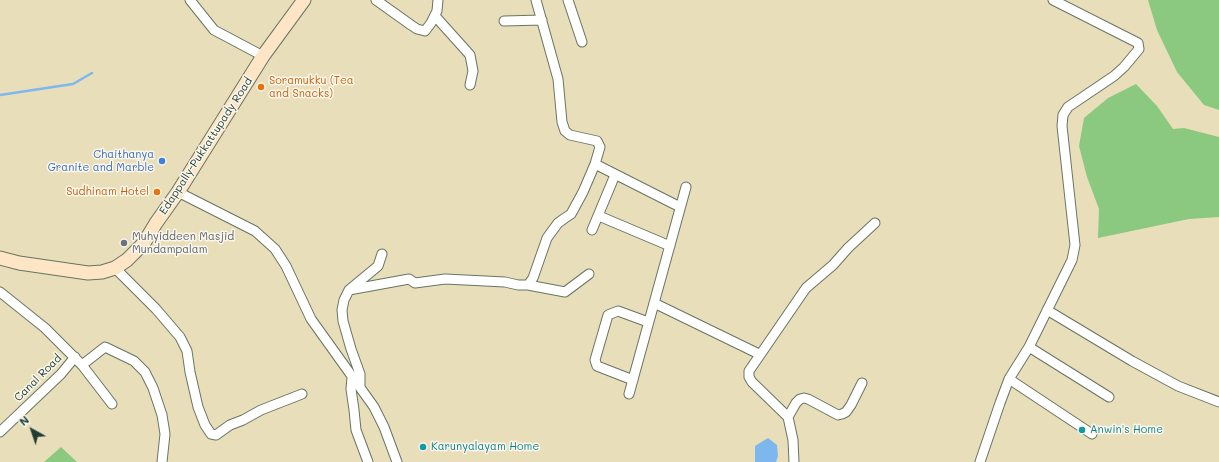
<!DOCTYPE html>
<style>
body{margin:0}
#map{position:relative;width:1219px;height:462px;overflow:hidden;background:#e9deba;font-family:Mali,sans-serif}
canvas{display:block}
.north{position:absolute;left:12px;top:410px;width:40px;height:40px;-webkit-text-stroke:3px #fbf7ec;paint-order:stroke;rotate:320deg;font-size:11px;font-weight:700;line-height:16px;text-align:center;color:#1f3d34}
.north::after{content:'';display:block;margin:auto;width:14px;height:18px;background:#1f3d34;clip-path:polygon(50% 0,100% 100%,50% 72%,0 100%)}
</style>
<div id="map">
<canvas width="1219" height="462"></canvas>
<div class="north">N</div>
</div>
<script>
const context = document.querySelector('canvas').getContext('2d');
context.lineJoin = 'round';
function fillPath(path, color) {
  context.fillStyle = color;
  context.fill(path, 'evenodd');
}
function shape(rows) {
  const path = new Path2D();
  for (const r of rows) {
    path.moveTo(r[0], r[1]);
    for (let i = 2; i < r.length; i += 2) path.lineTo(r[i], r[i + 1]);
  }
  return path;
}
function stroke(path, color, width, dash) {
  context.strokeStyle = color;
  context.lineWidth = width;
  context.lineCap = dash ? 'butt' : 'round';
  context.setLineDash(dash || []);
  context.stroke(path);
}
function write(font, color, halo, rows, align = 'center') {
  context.font = font + ' Mali,sans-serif';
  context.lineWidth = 3;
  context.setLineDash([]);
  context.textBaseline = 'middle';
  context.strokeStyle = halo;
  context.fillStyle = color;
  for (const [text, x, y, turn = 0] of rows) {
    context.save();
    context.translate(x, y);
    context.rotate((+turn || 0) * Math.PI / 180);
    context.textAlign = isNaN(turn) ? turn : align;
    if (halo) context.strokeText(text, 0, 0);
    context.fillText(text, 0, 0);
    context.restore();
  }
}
const green = shape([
 [1148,0,1219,0,1219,110,1204,105,1177,72,1157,30],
 [1136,84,1157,106,1173,129,1184,128,1219,137,1219,217,1189,219,1098,238,1099,209,1087,177,1079,146,1084,118,1108,98],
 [61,447,77,462,44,462]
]);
const water = shape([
 [768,438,777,445,778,456,776,462,755,462,755,446]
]);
const stream = shape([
 [0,95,73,84,92,73]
]);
const minor = shape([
 [190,0,214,30,263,56],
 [376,0,411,25,417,29,425,31,431,23,437,11,438,0],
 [568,0,582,42],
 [435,16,470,55,473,71,470,85],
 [504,21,542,20],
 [595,164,680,207],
 [178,192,255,231,275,249,286,266,311,319,374,407,384,427,397,462],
 [599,216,670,246],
 [592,230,615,175],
 [115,268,156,309,180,337,187,351,190,372,198,407,205,425,211,434,216,435,230,425,243,420,261,410,302,394],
 [528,285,565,292,589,274],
 [349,290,409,279,415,283,445,279,505,282,518,285,528,285,533,278,547,238,558,223,565,218,571,214,583,192,595,164,600,147,597,141,570,135,565,131,562,122,558,79,536,0],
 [0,292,45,328,82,365,105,347,134,361,145,372,153,388,162,415,165,434,162,462],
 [654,303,759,354],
 [1047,310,1132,361,1178,386,1219,402],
 [1029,347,1109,397],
 [82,365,112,404],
 [352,377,351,389,354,410,356,430,368,462],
 [1009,379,1092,434],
 [633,380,597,366,595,360,608,315,618,311,648,322],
 [360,387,360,374,351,349,343,321,342,310,344,300,349,290,378,266,382,254],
 [629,394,686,187],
 [788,417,796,403,800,399,804,398,808,399,838,415,842,414,846,412,851,405,862,383],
 [0,432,61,374,75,357],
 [794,462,793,440,788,417,752,382,749,377,749,371,806,288,833,265,848,248,875,223],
 [980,462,1000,403,1009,379,1029,347,1072,260,1075,245,1062,126,1063,115,1068,107,1114,76,1124,67,1139,49,1138,43,1053,0]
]);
const secondary = shape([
 [0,258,19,263,88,273,102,272,115,268,127,260,144,243,156,223,178,192,263,56,304,0]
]);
const markers = [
 [261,87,4,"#e8710a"],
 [162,161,4,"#3f7fe0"],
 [157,192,4,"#e8710a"],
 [124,243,4,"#6b7280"],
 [1082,430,4,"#0f9aa8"],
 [423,447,4,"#0f9aa8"]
];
const foodNames = [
 ["Soramukku (Tea",269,81],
 ["and Snacks)",269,94],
 ["Sudhinam Hotel",149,192,"right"]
];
const streetNames = [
 ["Edappally-Pukkattupady Road",206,146,-57],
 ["Canal Road",38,378,-45]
];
const shopNames = [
 ["Chaithanya",154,155],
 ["Granite and Marble",154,168]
];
const worshipNames = [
 ["Muhyiddeen Masjid",132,237],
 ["Mundampalam",132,250]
];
const cultureNames = [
 ["Anwin's Home",1090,430],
 ["Karunyalayam Home",431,447]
];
fillPath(green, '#8ac97f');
fillPath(water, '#7db7ee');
stroke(stream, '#7db7ee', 2.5);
stroke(minor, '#667563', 11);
stroke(secondary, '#667563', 15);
stroke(minor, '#fff', 9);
stroke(secondary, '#fde5c5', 13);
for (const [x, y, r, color] of markers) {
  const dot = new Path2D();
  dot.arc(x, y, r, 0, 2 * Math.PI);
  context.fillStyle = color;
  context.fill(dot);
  stroke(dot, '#fbf7ec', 1.5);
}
write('11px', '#c56008', '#fbf7ec', foodNames, 'left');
write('11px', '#1f3d34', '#fbf7ec', streetNames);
write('11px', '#366cbe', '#fbf7ec', shopNames, 'right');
write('11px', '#5b616d', '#fbf7ec', worshipNames, 'left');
write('11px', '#0d838f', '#fbf7ec', cultureNames, 'left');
</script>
